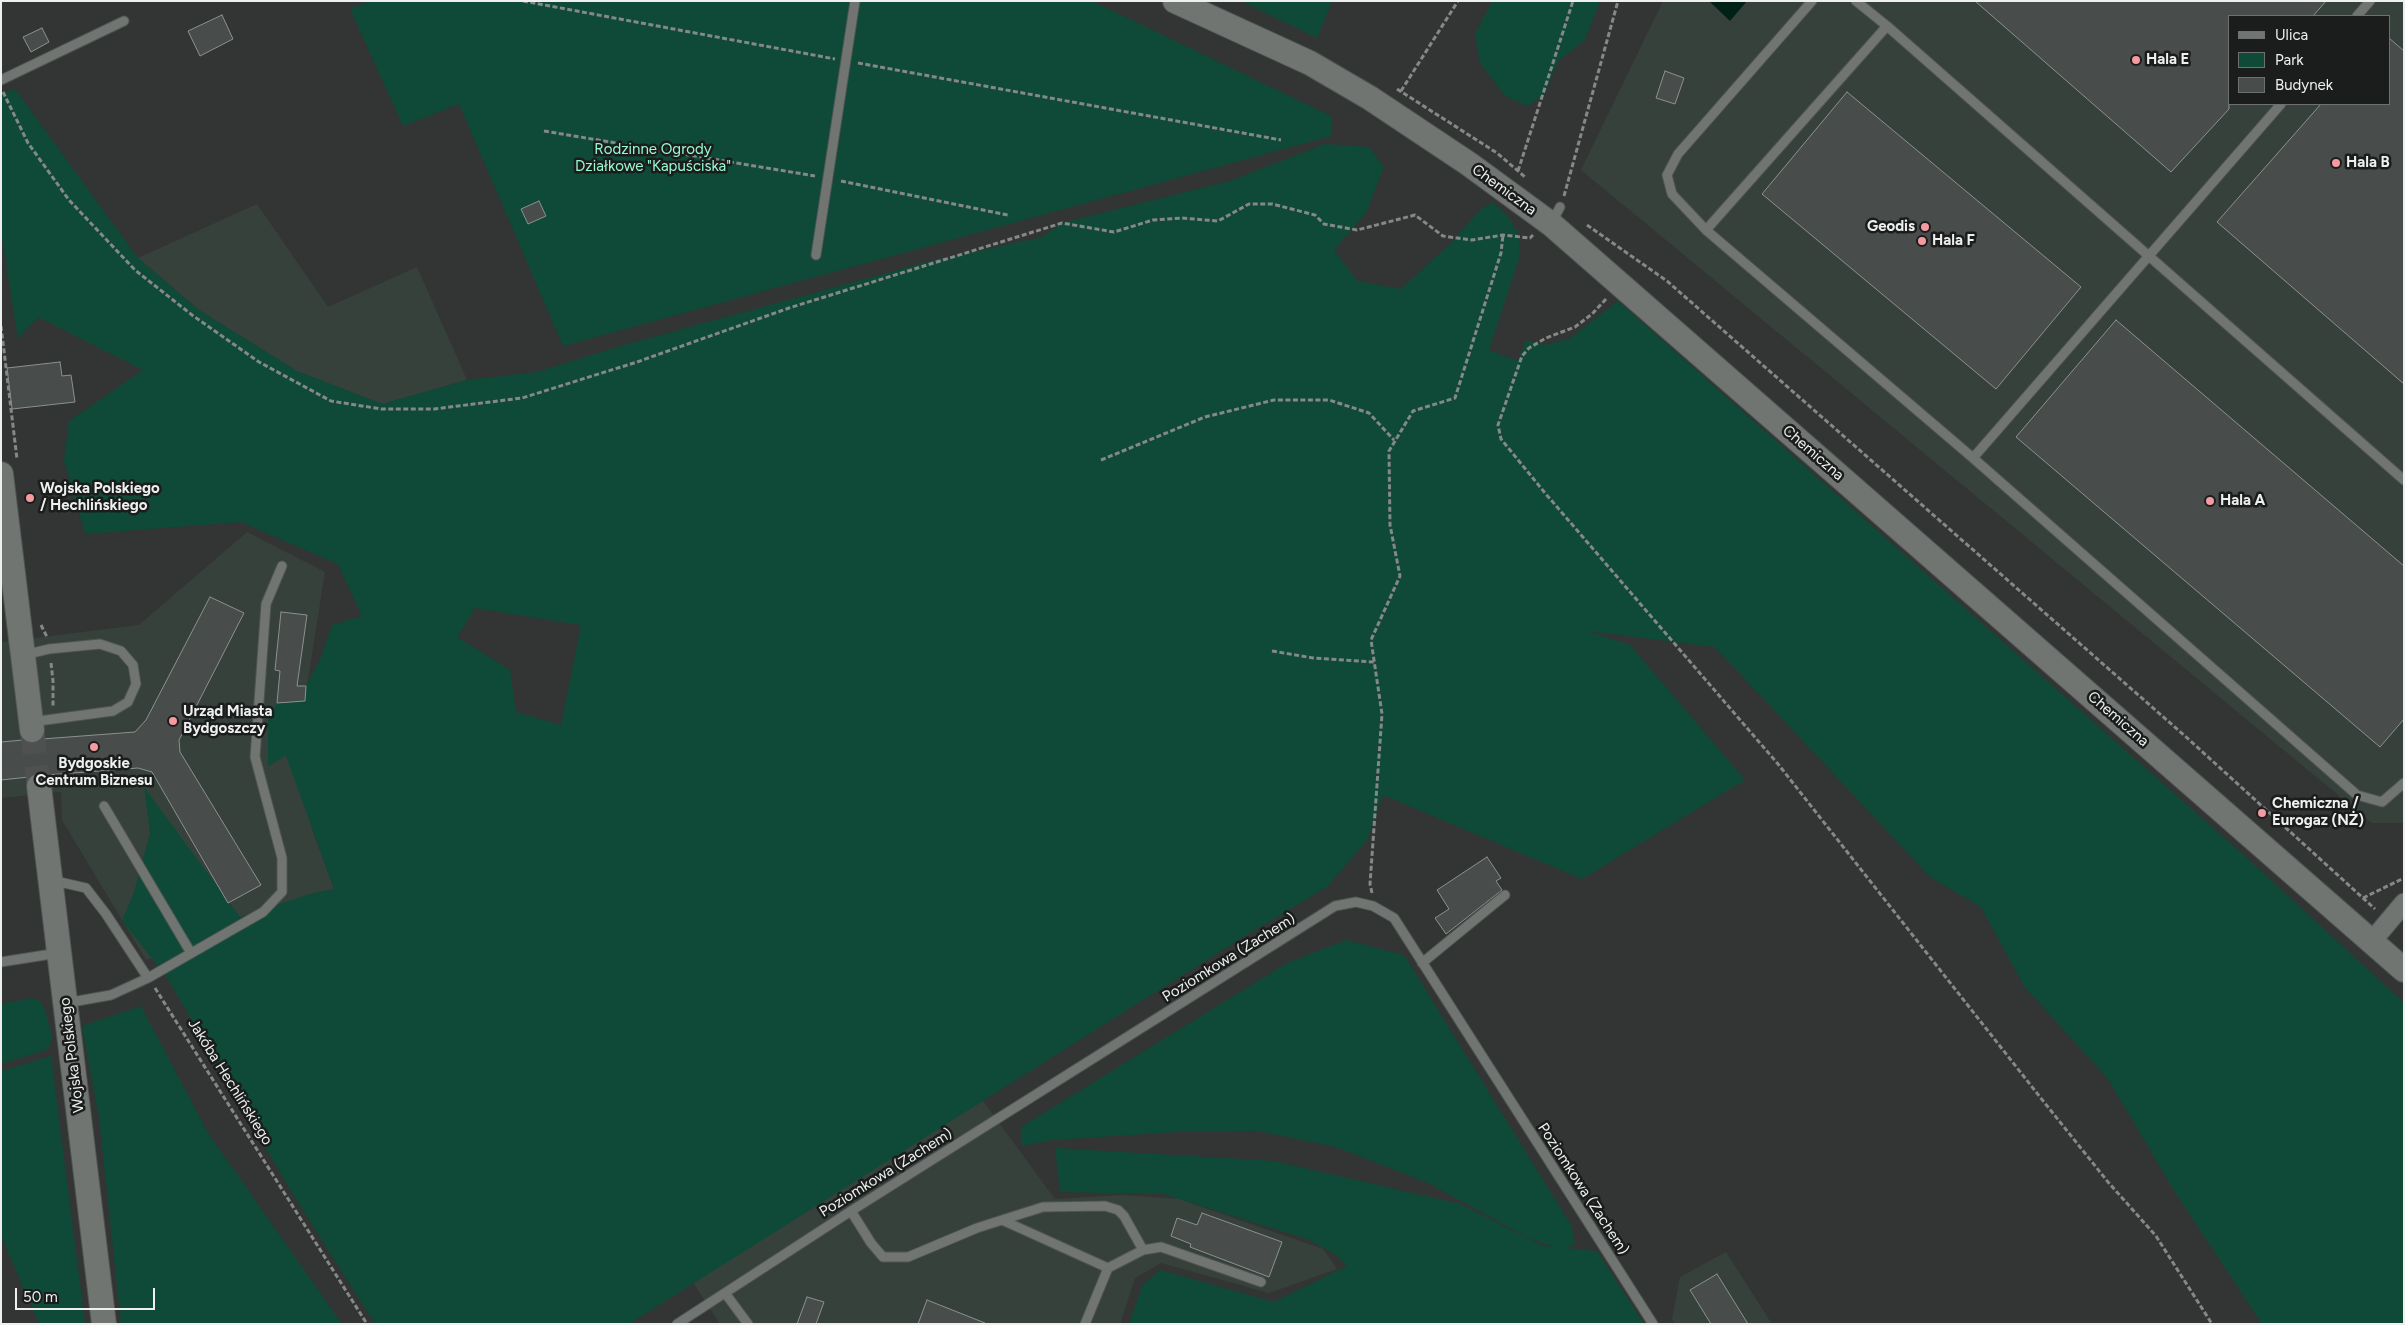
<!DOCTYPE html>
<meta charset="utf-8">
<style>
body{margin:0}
#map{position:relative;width:2405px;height:1325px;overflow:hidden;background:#323533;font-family:Figtree,sans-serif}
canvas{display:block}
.frame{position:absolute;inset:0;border:2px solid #edf0ef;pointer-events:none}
.legend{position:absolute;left:2228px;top:15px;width:162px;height:90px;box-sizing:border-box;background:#1b1c1c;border:1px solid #6f7170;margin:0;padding:6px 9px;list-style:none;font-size:15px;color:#edf0ef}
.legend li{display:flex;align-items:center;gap:10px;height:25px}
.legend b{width:25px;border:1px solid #6f7170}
.scale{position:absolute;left:15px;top:1288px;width:140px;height:22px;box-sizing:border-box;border:2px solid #edf0ef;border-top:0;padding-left:6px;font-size:15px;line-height:18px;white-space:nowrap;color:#edf0ef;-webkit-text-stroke:4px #1b1c1c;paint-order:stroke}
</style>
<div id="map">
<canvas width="2405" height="1325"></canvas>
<div class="frame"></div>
<ul class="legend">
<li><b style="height:6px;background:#707572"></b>Ulica</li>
<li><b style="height:14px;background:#0e4a37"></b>Park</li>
<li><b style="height:14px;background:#484c4a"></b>Budynek</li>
</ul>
<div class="scale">50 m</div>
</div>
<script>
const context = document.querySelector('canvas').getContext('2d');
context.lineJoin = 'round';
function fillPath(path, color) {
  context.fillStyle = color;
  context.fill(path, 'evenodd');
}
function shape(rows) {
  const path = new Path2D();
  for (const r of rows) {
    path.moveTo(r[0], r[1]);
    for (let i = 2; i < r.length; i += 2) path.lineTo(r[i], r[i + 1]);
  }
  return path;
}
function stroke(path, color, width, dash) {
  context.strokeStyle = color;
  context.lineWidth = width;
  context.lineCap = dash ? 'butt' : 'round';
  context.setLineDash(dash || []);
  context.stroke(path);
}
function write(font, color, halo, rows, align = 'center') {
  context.font = font + ' Figtree,sans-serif';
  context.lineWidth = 5;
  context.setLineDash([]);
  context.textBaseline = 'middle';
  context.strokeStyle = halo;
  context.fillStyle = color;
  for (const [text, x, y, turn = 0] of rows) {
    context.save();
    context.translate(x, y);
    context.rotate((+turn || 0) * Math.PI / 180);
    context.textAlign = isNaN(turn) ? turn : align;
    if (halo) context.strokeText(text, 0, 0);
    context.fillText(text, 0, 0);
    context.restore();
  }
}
const built = shape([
 [1663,1,2404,1,2404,823,2372,823,1581,170],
 [2229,16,2389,16,2389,104,2229,104],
 [257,204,328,307,417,267,467,380,382,404,297,371,199,310,138,258],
 [247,532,325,572,300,730,313,832,334,889,323,908,146,960,62,820,61,792,1,798,1,642,139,625],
 [983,1101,1055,1199,1122,1195,1179,1199,1323,1249,1337,1269,1269,1293,1161,1263,1135,1278,1120,1324,720,1324,687,1273],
 [1726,1252,1772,1324,1675,1324,1672,1319,1680,1277]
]);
const green = shape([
 [370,1,1092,1,1331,116,1331,136,563,346,459,104,403,126,350,9],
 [1241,1,1332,1,1317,38],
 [1492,1,1600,1,1585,40,1558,61,1544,95,1527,106,1505,96,1480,63,1475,34],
 [15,89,138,258,199,310,297,371,382,404,467,380,537,372,624,345,923,263,1042,237,1062,223,1230,181,1325,144,1369,147,1384,167,1366,213,1334,250,1357,281,1401,289,1452,242,1479,211,1492,202,1508,216,1518,233,1520,255,1489,350,1518,361,1526,340,1545,345,1569,339,1618,301,2247,858,2404,1003,2404,1324,2262,1324,2175,1192,2108,1079,2024,986,1981,907,1930,877,1715,647,1587,631,1630,645,1745,780,1582,879,1383,795,1367,840,1327,887,1240,939,629,1324,375,1324,291,1191,166,976,122,921,134,892,150,833,144,787,240,917,313,893,334,889,286,756,268,766,268,719,277,703,305,701,306,686,320,659,332,625,362,616,338,564,241,522,85,534,64,461,69,421,143,370,38,317,18,339,1,232,1,94],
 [475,608,581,625,561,725,516,712,510,670,457,637],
 [1346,940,1404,955,1571,1225,1575,1244,1565,1248,1597,1251,1644,1324,1129,1324,1142,1286,1160,1270,1274,1302,1347,1266,1335,1254,1307,1239,1163,1194,1060,1192,1055,1148,1274,1161,1460,1204,1543,1246,1554,1247,1529,1238,1428,1183,1336,1147,1258,1131,1175,1132,1054,1140,1021,1146,1021,1127,1287,963],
 [32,998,40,1001,45,1010,52,1035,50,1046,46,1050,1,1064,1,1004],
 [141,1006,208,1133,342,1324,121,1324,99,1118,82,1026],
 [51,1056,85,1324,39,1324,1,1236,1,1071]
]);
const water = shape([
 [1709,1,1747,1,1730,21]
]);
const building = shape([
 [1975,1,2326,1,2313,16,2229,16,2229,109,2171,172,1975,1],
 [222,15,233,39,200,56,188,31,222,15],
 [42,28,49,42,31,52,23,37,42,28],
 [2389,38,2404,51,2404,384,2217,222,2321,104,2389,104,2389,38],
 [1665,71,1684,78,1675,104,1656,98,1665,71],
 [1847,92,2081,287,1996,389,1762,194,1847,92],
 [539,201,546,216,528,224,521,209,539,201],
 [2116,320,2404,566,2404,719,2380,747,2016,437,2116,320],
 [60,362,62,376,71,375,75,402,12,409,7,368,60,362],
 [210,597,244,613,179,740,180,752,261,885,228,903,152,772,138,768,47,775,38,772,29,777,1,780,1,742,23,740,33,744,42,739,135,732,146,720,210,597],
 [281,612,307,615,297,686,306,686,305,701,277,703,280,671,275,670,281,612],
 [1487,857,1501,878,1496,881,1502,890,1446,934,1435,918,1449,909,1437,890,1487,857],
 [1202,1213,1282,1242,1269,1277,1190,1247,1191,1244,1171,1236,1177,1218,1197,1225,1202,1213],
 [1717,1274,1748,1324,1711,1324,1690,1290,1717,1274],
 [807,1297,824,1302,816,1324,797,1324,807,1297],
 [927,1300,985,1323,985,1324,918,1324,927,1300]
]);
const tertiaryTunnel = shape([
 [32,730,39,786]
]);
const path = shape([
 [523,1,835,59],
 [858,63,1281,140],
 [1397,89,1497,153,1525,177],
 [1401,91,1458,1],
 [3,92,28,143,69,200,135,270,192,315,259,362,331,401,381,409,434,409,522,398,637,362,789,308,1062,223,1114,232,1153,220,1182,218,1218,221,1249,204,1272,204,1315,215,1324,224,1357,230,1415,215,1443,236,1472,240,1503,235,1530,238,1533,235],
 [544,131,815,176],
 [1518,171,1573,1],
 [841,181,1008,215],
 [1564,196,1618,1],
 [1587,225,1667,281,2185,736,2375,909],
 [1606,299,1592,314,1575,327,1546,338,1529,348,1522,356,1498,425,1501,439,1545,493,1778,764,2040,1097,2108,1182,2156,1236,2212,1324],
 [1,326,17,459],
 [1101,460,1205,417,1274,400,1329,400,1369,413,1394,440],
 [41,625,47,637],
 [1272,651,1313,658,1374,662],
 [51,663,53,681,53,706],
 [1372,893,1370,884,1382,714,1371,640,1400,576,1390,525,1389,451,1413,411,1455,398,1501,253,1503,235],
 [2363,898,2404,878],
 [155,988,367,1324]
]);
const service = shape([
 [1856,1,1887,26],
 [2357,16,2370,1],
 [1,80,124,21],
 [2281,104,1973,458,2357,795,2382,802,2404,783],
 [1551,224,1560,207],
 [1706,230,1672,194,1667,175,1678,154,1812,1],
 [816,255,855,1],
 [1973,458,1706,230,1887,26,2404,480],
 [24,655,49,649,100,644,121,651,133,665,136,684,128,702,113,711,31,722],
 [104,806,191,953],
 [51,880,86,888,106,914,148,978],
 [1,962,58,953],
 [1422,963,1505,895],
 [66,1003,111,995,148,978,263,912,282,892,282,858,255,757,266,604,282,566],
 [851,1211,871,1243,883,1257,908,1257,977,1228,1002,1220,1108,1268],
 [1002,1220,1043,1207,1105,1206,1118,1210,1124,1216,1143,1250],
 [725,1293,748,1324],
 [677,1324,851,1211,1335,906,1356,902,1373,906,1394,918,1653,1324],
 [1085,1324,1108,1268,1143,1250,1161,1247,1261,1282]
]);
const minor = shape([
 [2372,941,2404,903]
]);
const tertiary = shape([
 [1175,1,1310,63,1370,98,1469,164,1551,224,2404,970],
 [1,474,32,730],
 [39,786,104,1324]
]);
const markers = [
 [2136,60,5,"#f49aa0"],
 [2336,163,5,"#f49aa0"],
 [1925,227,5,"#f49aa0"],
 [1922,241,5,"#f49aa0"],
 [30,498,5,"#f49aa0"],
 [2210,501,5,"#f49aa0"],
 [173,721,5,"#f49aa0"],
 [94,747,5,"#f49aa0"],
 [2262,813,5,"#f49aa0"]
];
const poiNames = [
 ["Hala E",2146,60],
 ["Hala B",2346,163],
 ["Geodis",1915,227,"right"],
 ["Hala F",1932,241],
 ["Wojska Polskiego",40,489],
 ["/ Hechlińskiego",40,506],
 ["Hala A",2220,501],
 ["Urząd Miasta",183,712],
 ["Bydgoszczy",183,729],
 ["Bydgoskie",94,764,"center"],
 ["Centrum Biznesu",94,781,"center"],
 ["Chemiczna /",2272,804],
 ["Eurogaz (NŻ)",2272,821]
];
const parkNames = [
 ["Rodzinne Ogrody",653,150],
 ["Działkowe \"Kapuściska\"",653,167]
];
const streetNames = [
 ["Chemiczna",1504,190,36],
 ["Chemiczna",1813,453,41],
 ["Chemiczna",2118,719,41],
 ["Poziomkowa (Zachem)",1229,958,-32],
 ["Wojska Polskiego",72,1055,-97],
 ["Jakóba Hechlińskiego",230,1082,58],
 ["Poziomkowa (Zachem)",886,1173,-32],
 ["Poziomkowa (Zachem)",1583,1189,57]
];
fillPath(built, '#37413c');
fillPath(green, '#0e4a37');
fillPath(water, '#002216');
fillPath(building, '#484c4a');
stroke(building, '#8c918f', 1);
stroke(tertiaryTunnel, '#4e514f', 24, [24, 12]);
stroke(service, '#505452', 11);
stroke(minor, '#505452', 21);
stroke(tertiary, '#505452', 26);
stroke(path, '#858886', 3, [5, 2.5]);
stroke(service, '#707572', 9);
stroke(minor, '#707572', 19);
stroke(tertiary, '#707572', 24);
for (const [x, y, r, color] of markers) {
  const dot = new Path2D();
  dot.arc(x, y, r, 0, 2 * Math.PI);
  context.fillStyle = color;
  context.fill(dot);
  stroke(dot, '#1b1c1c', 2);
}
write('bold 15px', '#edf0ef', '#1b1c1c', poiNames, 'left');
write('15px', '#97fad2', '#1b1c1c', parkNames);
write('15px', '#edf0ef', '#1b1c1c', streetNames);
</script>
